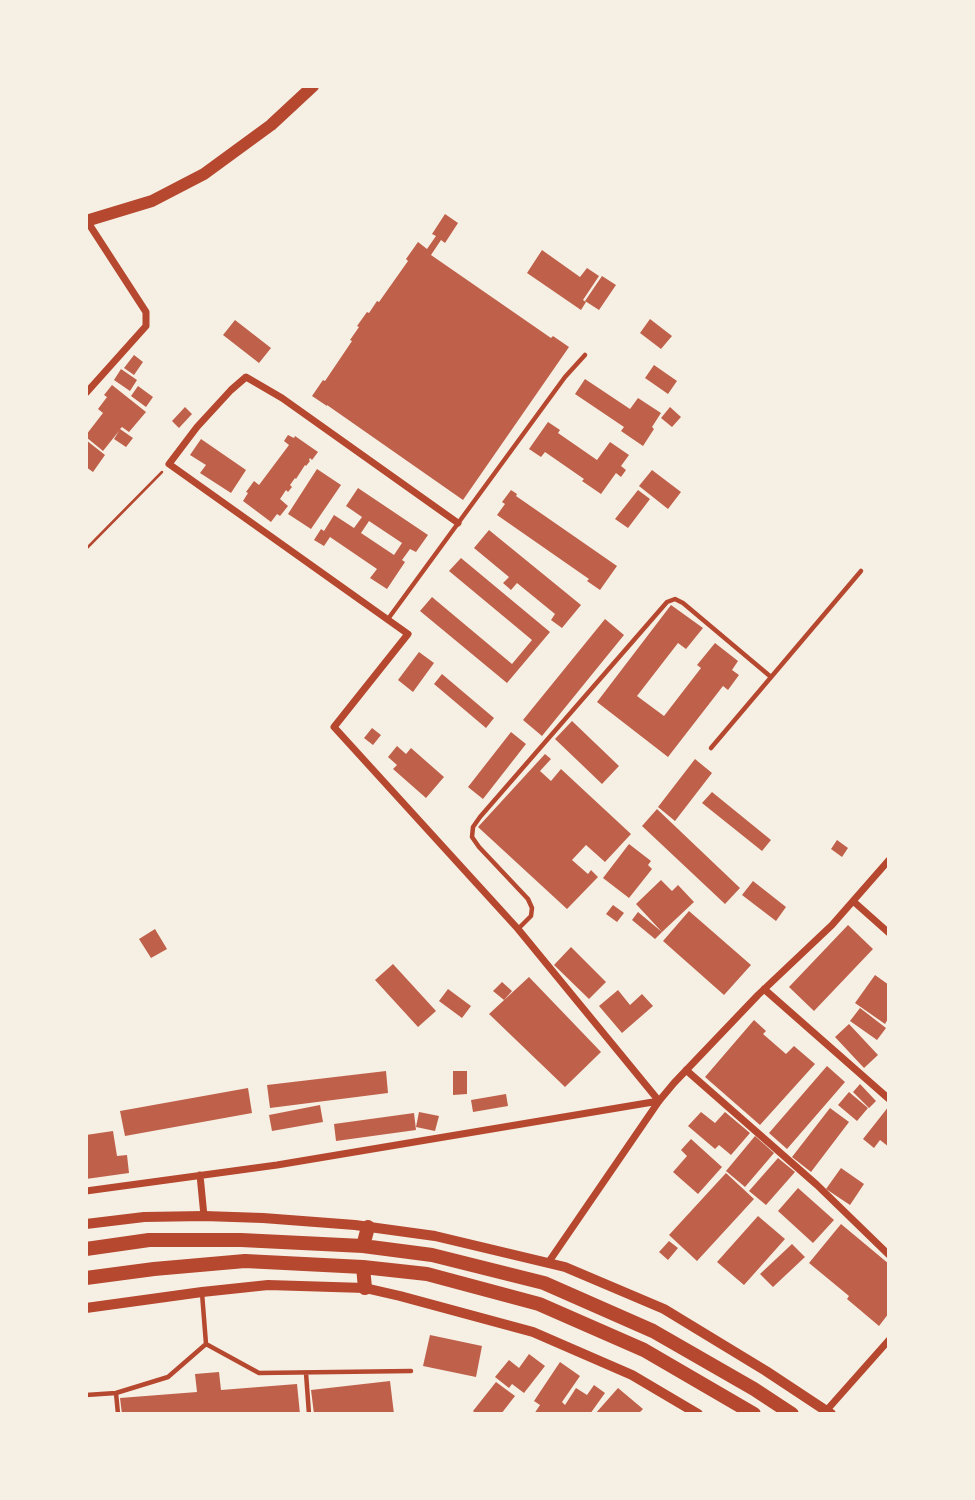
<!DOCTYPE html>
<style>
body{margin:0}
#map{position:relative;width:975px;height:1500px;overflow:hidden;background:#f6efe4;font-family:"Zilla Slab",serif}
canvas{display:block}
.frame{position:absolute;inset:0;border:88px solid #f6efe4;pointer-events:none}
</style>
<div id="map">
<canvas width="975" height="1500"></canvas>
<div class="frame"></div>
</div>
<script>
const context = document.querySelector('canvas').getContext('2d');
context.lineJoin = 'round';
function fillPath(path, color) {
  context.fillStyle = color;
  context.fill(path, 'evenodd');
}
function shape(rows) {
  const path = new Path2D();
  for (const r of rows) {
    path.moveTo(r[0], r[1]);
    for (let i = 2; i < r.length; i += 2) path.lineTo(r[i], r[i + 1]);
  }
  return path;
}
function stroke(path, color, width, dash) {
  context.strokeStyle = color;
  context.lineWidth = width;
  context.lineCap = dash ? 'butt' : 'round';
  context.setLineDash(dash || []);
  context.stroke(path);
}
const building = shape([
 [445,214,458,223,445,243,441,240,431,255,551,338,553,336,569,347,463,500,327,405,327,406,312,396,323,380,325,381,352,341,350,340,359,327,357,326,367,312,369,313,377,301,379,302,408,261,406,259,418,242,427,249,436,236,432,234],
 [542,250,580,277,587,268,599,276,583,300,586,302,581,310,527,273],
 [602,276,616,285,599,310,585,301],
 [650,319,672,336,661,349,640,333],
 [235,320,271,348,259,363,223,335],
 [134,355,143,362,134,375,124,368],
 [654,365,677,381,668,394,645,378],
 [121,369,137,380,130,391,114,380],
 [585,379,630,409,638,398,661,413,652,427,654,429,643,446,621,431,624,427,575,394],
 [112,385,146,412,129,432,122,427,120,429,133,438,126,447,114,439,119,431,103,451,86,437,86,435,103,413,98,409,107,397,104,395],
 [138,386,153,397,146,407,131,396],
 [185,407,192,414,179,428,172,421],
 [670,407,681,417,672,427,661,418],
 [548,422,560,430,558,433,597,460,610,442,629,455,621,466,626,470,621,477,616,473,601,494,582,481,584,479,545,452,541,457,529,449],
 [288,435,294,438,295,436,318,452,312,460,310,458,309,460,310,461,306,466,305,465,296,479,295,478,290,485,292,487,288,492,286,490,280,499,288,506,280,516,277,514,271,522,243,501,248,493,246,492,254,481,259,485,289,445,284,441],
 [201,439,246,470,231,493,200,473,206,465,190,455],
 [86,440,105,455,93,472,86,467],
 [317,469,341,485,311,529,288,514],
 [652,470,681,492,668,509,639,486],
 [358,488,428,535,416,552,410,549,402,560,405,562,387,589,370,578,377,569,330,537,324,546,314,540,321,529,324,531,334,515,354,528,362,517,346,506],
 [369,521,402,543,394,555,361,533],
 [511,490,517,494,516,496,617,566,600,590,587,581,589,579,497,515,505,504,502,502],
 [638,490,650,499,628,528,615,519],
 [489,530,581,605,562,628,551,620,555,614,517,583,511,590,503,583,509,577,474,548],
 [461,558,550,632,507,683,420,611,432,597,512,664,532,640,449,571],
 [671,605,703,628,686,649,678,643,637,696,664,716,701,668,697,665,715,643,738,661,732,670,739,675,728,690,723,686,668,757,597,702],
 [605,619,624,635,542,736,523,720],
 [419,652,434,663,413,692,398,680],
 [442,674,494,718,486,728,434,684],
 [572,721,619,766,602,784,555,739],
 [372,728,381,735,373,745,364,738],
 [511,732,526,744,483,799,468,787],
 [397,746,406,754,411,748,444,777,426,798,393,769,397,765,388,757],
 [545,754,551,759,540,771,551,781,561,769,631,834,605,862,586,845,572,860,588,874,591,870,598,877,567,909,478,827],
 [695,759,712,773,675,821,658,807],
 [712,792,771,840,762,851,702,803],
 [657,809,740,888,725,904,642,826],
 [837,840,848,848,842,857,831,849],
 [629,844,651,861,648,865,652,869,629,898,603,878],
 [661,880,672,891,678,885,694,902,662,932,636,904],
 [753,881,786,907,776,921,742,895],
 [613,905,624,913,617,922,606,914],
 [689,911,751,965,724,995,663,941],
 [638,912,662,932,655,939,632,920],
 [848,925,873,949,814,1011,789,987],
 [155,929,167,949,151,958,139,939],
 [571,947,606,982,589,999,554,965],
 [393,964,436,1011,418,1027,375,980],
 [875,975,889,985,889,1017,885,1024,855,1003],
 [529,977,601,1052,565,1087,489,1014],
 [502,982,512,991,504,1000,493,991],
 [448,989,471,1006,462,1018,439,1001],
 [618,990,630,1005,642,994,653,1006,622,1033,599,1006],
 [860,1008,886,1028,877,1040,850,1021],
 [754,1020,766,1031,763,1034,786,1054,794,1046,815,1064,760,1125,705,1077],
 [849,1024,878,1055,864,1068,835,1037],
 [827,1066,845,1082,787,1149,769,1133],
 [386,1071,388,1093,270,1108,267,1085],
 [453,1071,467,1071,467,1094,453,1095],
 [860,1084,876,1101,869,1108,853,1092],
 [248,1088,252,1113,125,1136,120,1111],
 [849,1092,868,1108,857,1121,838,1105],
 [506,1094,508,1106,473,1112,471,1100],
 [320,1105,323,1122,272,1131,269,1115],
 [889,1106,889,1147,880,1140,874,1148,863,1139],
 [830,1108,849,1122,811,1172,792,1157],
 [419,1112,439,1116,435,1131,416,1127],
 [701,1112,715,1123,725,1112,750,1133,731,1155,719,1145,715,1149,688,1126],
 [414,1113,416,1130,336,1141,334,1124],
 [113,1131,117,1156,127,1155,129,1173,86,1179,86,1135],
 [755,1136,774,1153,745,1187,726,1171],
 [691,1139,722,1167,698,1194,673,1172,687,1156,681,1150],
 [778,1158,795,1172,766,1205,749,1191],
 [841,1168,864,1184,850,1205,826,1189],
 [726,1173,754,1199,697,1261,669,1235],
 [798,1188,834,1220,813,1243,778,1211],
 [758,1216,785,1239,744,1285,717,1262],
 [841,1224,889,1264,889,1313,879,1326,847,1299,849,1296,809,1263],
 [669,1241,678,1248,668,1260,659,1252],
 [792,1244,805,1257,773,1287,760,1274],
 [430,1335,482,1346,476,1377,423,1366],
 [529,1354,545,1366,524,1393,512,1384,509,1388,495,1377,509,1360,519,1368],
 [560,1362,580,1376,562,1402,565,1405,576,1388,587,1395,594,1385,605,1393,590,1414,534,1414,540,1405,534,1401],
 [219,1372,221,1390,297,1384,300,1414,122,1414,120,1398,197,1392,195,1374],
 [390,1381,394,1414,314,1414,311,1390],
 [496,1382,515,1396,501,1414,476,1414,473,1411],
 [618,1388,643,1409,638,1414,595,1414]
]);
const path = shape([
 [86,549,162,472]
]);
const service = shape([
 [388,619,565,377,585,355],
 [711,748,861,571],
 [518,929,531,916,532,908,528,899,479,847,472,837,473,827,480,817,667,602,675,599,683,603,771,677],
 [202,1293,206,1344,259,1373,411,1371],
 [306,1373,309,1414],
 [116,1393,118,1414],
 [86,1395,116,1393,168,1377,206,1344]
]);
const minor = shape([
 [86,393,146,326,146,312,87,221],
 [458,523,282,398,246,377,231,390,197,427,169,464,408,634,334,727,518,929,659,1101],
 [853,901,889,933],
 [764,989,889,1099],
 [686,1070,817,1185,889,1255],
 [200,1175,204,1216],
 [86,1191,277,1165,659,1101],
 [548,1263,659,1101,674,1083,758,995,832,925,889,860],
 [826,1411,889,1340]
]);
const tertiary = shape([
 [86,1224,144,1217,204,1216,263,1218,355,1225,435,1236,565,1267,664,1309,766,1371,831,1414],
 [86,1308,202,1292,268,1285,365,1288,400,1296,533,1332,632,1375,698,1414]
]);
const secondary = shape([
 [86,221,152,201,204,174,271,125,313,86]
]);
const trunk = shape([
 [363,1246,368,1227],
 [86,1249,149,1240,241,1240,363,1246,432,1255,544,1283,653,1331,754,1389,792,1414],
 [363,1267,365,1288],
 [86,1278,154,1269,245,1261,363,1267,427,1274,539,1304,644,1350,754,1414]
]);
fillPath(building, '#bf614a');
stroke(path, '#b5482f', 2.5);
stroke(service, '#b5482f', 4.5);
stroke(minor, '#b5482f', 7);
stroke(tertiary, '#b5482f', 10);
stroke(secondary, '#b5482f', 12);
stroke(trunk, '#b5482f', 14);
</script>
